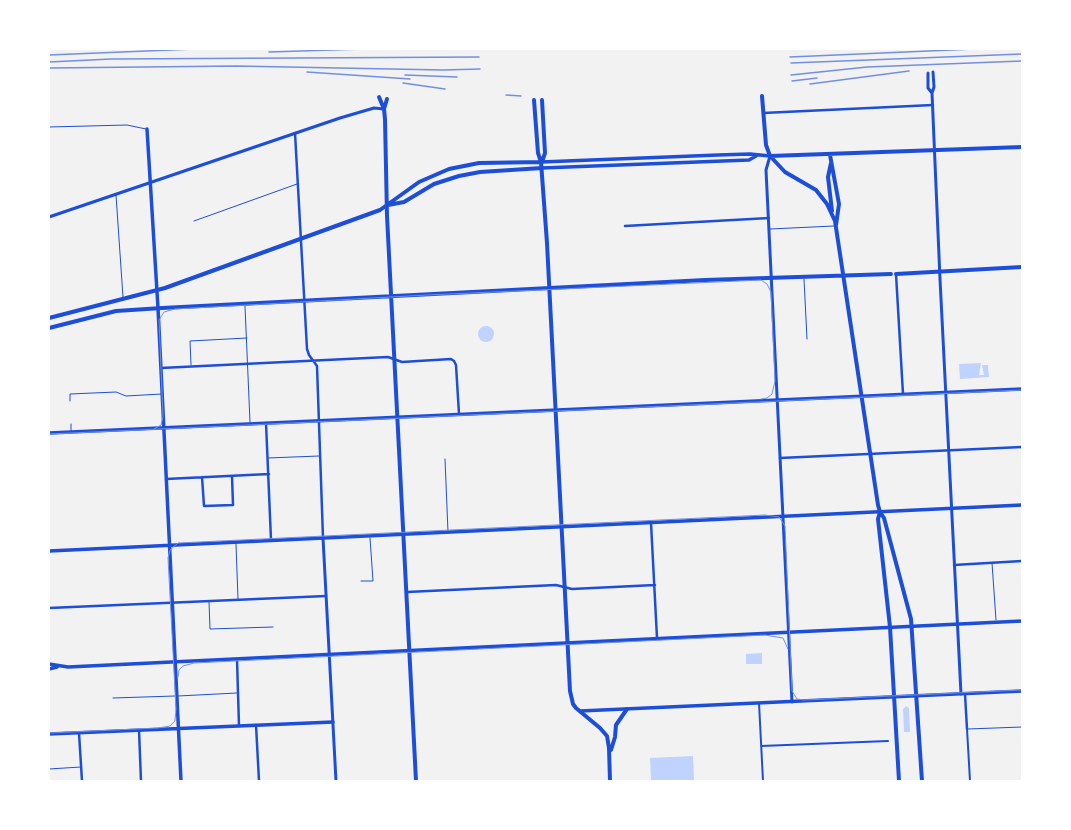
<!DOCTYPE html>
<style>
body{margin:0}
#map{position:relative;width:1071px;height:830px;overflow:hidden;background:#f2f2f2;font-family:Bitter,serif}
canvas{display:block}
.frame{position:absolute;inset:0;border:50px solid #fff;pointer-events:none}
</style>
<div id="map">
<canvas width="1071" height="830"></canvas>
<div class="frame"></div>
</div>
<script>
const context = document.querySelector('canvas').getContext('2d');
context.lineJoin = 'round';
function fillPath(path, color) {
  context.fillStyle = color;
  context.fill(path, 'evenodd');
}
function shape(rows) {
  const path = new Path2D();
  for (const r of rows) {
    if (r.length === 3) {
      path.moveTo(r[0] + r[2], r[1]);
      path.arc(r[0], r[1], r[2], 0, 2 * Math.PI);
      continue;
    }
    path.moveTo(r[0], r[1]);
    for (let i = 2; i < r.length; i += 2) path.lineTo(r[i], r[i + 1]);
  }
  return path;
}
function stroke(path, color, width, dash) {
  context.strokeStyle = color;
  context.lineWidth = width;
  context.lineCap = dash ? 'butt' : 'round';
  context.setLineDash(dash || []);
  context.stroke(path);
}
const water = shape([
 [486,334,8],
 [981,363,979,375,984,375,982,365,988,365,989,377,960,379,959,364],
 [762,653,762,664,746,664,746,654],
 [906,706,909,708,910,732,904,732,903,709],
 [693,756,694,780,651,781,650,758]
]);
const service = shape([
 [49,127,127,125,146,129],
 [116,195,123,297],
 [194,221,297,184],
 [770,229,834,226],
 [804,279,807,339],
 [245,306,250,422],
 [191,365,190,341,247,338],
 [70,401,70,394,116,392,126,396,162,394],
 [71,424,71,431],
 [268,458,319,456],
 [445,459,448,532],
 [236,544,238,599],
 [992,563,996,620],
 [361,581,373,581,370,538],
 [209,602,210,629,273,627],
 [178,696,237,693],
 [113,698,175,696],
 [968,729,1022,727],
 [49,769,81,767]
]);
const pedestrian = shape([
 [759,703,763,781],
 [967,729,970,781],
 [761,746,888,741]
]);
const minor = shape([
 [763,113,933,105],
 [295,133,307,349,309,355,317,366,323,538],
 [625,226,769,218],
 [896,274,903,394],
 [161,368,388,357,402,362,451,359,454,361,456,365,459,414],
 [266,423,271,540],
 [780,458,1022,447],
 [202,477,204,506,233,505,232,476],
 [166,479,269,474],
 [651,523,657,638],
 [954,565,1022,561],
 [407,592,556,585,572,589,655,585],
 [49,608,326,596],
 [237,659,239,726],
 [965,694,967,729],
 [256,725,259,781],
 [139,730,141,781],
 [79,733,82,781]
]);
const tertiary = shape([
 [933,72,934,87,932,93,940,279,961,694],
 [928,73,928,88,932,93],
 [770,156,766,170,792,702],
 [49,217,340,118,374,108,384,109],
 [323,538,336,781]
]);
const secondary = shape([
 [147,129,158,308,181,781],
 [541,162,718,155,750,154,770,156],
 [542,168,749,160,756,156],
 [49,433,1022,389],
 [49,551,1022,505],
 [49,664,68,667,1022,621],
 [49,669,57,667],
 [580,711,1022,691],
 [49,734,333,722]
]);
const primary = shape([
 [762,96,766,145,770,156,785,172,816,190,827,204,835,221,878,505,880,512,884,518,911,619,922,781],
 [379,97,384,109,385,119,387,216,416,781],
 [534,100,538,153,541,162,547,243,570,691,573,704,576,708,600,728,607,736,609,748,610,781],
 [384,109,387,99],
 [830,155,839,204,836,225],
 [770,156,1022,147],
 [542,162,545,153,542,100],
 [831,163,828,177,832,211],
 [388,205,404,202,434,184,459,176,480,172,542,168],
 [896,274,1022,267],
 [49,318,165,288,380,210,419,182,449,169,479,163,541,162],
 [49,328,116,311,162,308,705,280,891,274],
 [880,512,878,519,890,627,899,781],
 [611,750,615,737,616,725,627,709]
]);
const tram = shape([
 [154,429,161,425,163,417,159,320,164,312,175,309,427,295,761,280,767,284,771,292,775,381,772,394,767,398,761,399],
 [49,434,1022,390],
 [178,677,179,670,183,666,194,663,765,635,783,638,788,649],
 [49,733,158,728,170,726,175,721,176,709,168,558,170,550,178,543,765,515,779,517,785,526,792,691,797,699,804,700,1022,690]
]);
const rail = shape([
 [269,52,363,49],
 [49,55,195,49],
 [790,57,975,49],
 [49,62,111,59,479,57],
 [791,63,1022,54],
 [49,68,236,66,443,70,480,69],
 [307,72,410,79],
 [405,75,457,77],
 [791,75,867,67,1022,61],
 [792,81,817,78],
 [403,83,445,89],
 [810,84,909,71],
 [506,95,521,96]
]);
fillPath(water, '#bfd3fe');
stroke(service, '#1d4ed8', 1);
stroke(pedestrian, '#1d4ed8', 2);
stroke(minor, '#1d4ed8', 2.5);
stroke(tertiary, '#1d4ed8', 3);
stroke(secondary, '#1d4ed8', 3.5);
stroke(primary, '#1d4ed8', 4);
stroke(tram, '#7290e2', 1);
stroke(rail, '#7290e2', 1.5);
</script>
